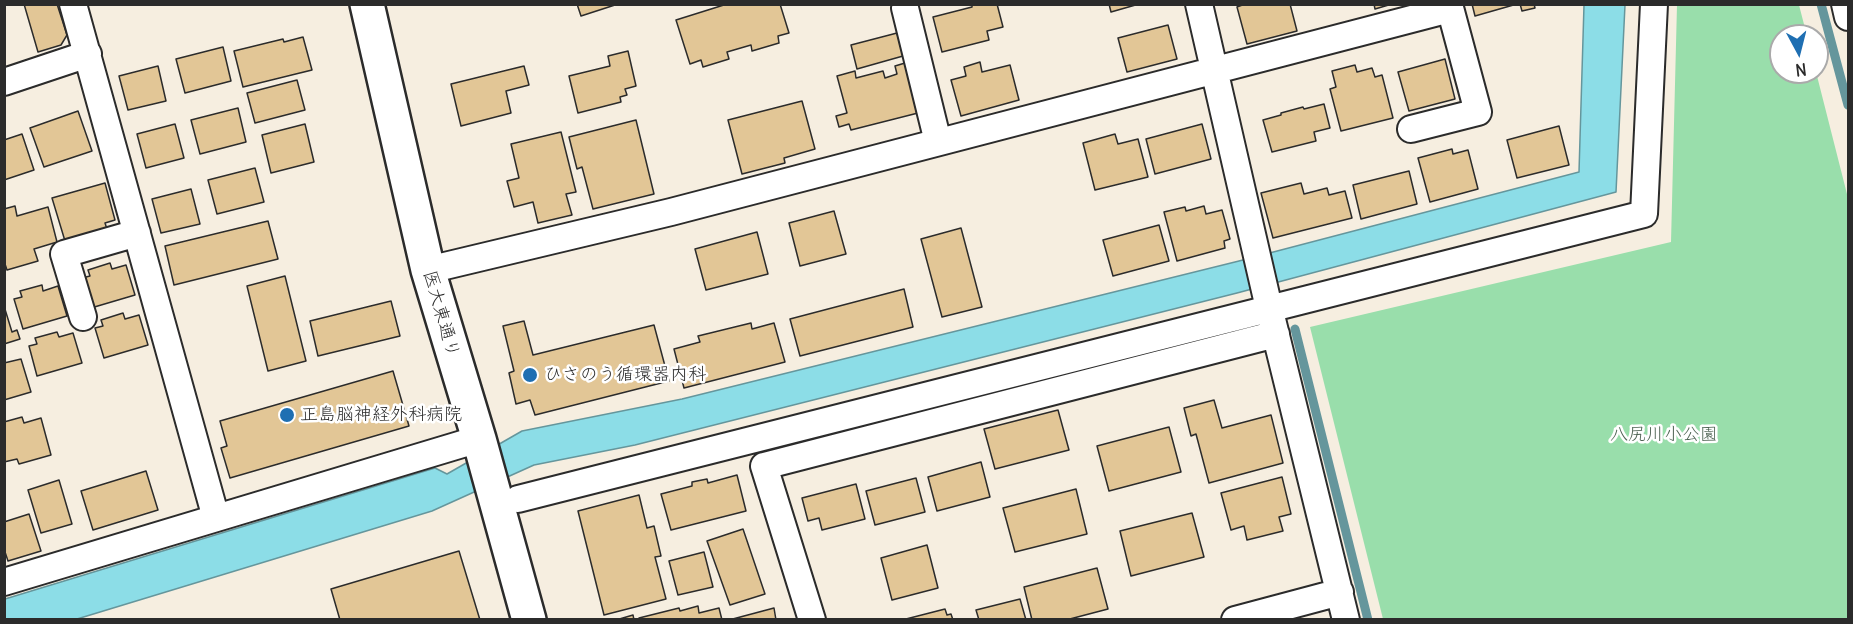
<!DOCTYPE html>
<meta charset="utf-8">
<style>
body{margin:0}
#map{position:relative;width:1853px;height:624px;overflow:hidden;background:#f6eee0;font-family:Delius,sans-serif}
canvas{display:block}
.frame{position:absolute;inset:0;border:6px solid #2b2b2b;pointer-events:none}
.north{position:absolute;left:1769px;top:24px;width:60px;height:60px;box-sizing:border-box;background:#fff;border:2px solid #aaa;border-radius:50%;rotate:173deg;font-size:16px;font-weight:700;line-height:24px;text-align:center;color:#2b2b2b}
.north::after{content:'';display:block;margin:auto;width:21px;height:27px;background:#1f6fb2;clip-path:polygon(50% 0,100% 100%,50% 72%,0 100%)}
</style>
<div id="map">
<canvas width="1853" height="624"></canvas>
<div class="frame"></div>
<div class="north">N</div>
</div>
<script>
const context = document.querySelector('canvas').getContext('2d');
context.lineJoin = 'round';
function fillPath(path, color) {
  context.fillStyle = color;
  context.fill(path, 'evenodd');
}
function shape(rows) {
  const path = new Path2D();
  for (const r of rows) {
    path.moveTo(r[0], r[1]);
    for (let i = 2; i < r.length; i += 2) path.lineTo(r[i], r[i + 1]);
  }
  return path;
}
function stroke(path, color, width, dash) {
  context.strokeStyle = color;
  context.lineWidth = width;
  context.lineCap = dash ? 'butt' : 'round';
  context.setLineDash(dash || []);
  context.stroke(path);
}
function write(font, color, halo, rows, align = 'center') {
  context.font = font + ' Delius,"Klee One",sans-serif';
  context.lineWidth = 5;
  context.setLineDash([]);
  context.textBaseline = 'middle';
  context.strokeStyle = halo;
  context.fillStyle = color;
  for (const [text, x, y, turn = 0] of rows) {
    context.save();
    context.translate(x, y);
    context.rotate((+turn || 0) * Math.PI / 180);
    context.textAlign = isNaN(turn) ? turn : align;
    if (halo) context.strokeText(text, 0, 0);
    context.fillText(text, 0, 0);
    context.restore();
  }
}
const green = shape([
 [1677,5,1799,5,1807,36,1781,36,1781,72,1816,72,1848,198,1848,619,1383,619,1310,327,1671,242]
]);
const water = shape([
 [1584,5,1625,5,1616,192,1237,293,635,445,534,465,432,511,77,619,5,620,5,599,435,468,447,474,522,431,682,399,1239,261,1579,172,1584,5]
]);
const stream = shape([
 [1821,4,1848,105],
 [1295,329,1368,620]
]);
const building = shape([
 [24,4,57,4,67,35,61,45,38,52,24,4],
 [577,4,618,4,581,16,577,4],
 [727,4,780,4,789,33,778,36,779,43,752,51,751,45,727,52,729,59,703,67,701,60,690,64,676,20,727,4],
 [972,4,997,4,1003,27,987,31,989,40,942,52,933,17,972,7,972,4],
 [1109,4,1139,4,1111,12,1109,4],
 [1245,4,1290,4,1297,31,1247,44,1237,7,1245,4],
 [1374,4,1392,4,1375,9,1374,4],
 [1472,4,1517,4,1475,16,1472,4],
 [1520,4,1534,4,1535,8,1522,11,1520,4],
 [1168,25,1177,59,1127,72,1118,38,1168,25],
 [897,33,903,56,857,69,851,45,897,33],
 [303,37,312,70,243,87,234,51,283,39,284,42,303,37],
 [223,47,231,81,185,93,176,59,223,47],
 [628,51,636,86,625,89,627,95,620,97,621,102,578,113,569,76,610,66,608,56,628,51],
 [1445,59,1455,99,1409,111,1398,72,1445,59],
 [980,62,982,72,1010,65,1019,100,961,116,951,80,966,76,964,67,980,62],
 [905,63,918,113,851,130,849,124,839,127,836,116,847,113,837,76,855,71,856,78,883,71,885,78,897,74,895,66,905,63],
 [1355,65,1357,72,1372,68,1375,77,1382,75,1393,118,1341,131,1330,89,1336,87,1332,71,1355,65],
 [158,66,166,101,128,110,119,76,158,66],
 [524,66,529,85,506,91,511,113,461,126,451,84,524,66],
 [297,80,305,110,255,123,247,93,297,80],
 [802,101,815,149,784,158,785,163,742,174,728,120,802,101],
 [1324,104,1330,128,1314,132,1316,141,1272,152,1263,120,1281,115,1281,113,1303,107,1304,109,1324,104],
 [238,108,246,142,200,154,191,120,238,108],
 [78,111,92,151,44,167,30,128,78,111],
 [636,120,654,194,593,209,582,167,577,169,569,137,636,120],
 [175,124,184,158,146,168,137,134,175,124],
 [305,124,314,162,271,173,262,135,305,124],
 [1202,124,1211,159,1155,174,1146,139,1202,124],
 [1559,126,1569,165,1517,178,1507,140,1559,126],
 [561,132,576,192,566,194,572,215,538,223,533,202,514,207,507,181,519,178,511,144,561,132],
 [22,134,34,170,4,180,4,140,22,134],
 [1115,134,1118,144,1138,139,1148,177,1095,190,1083,143,1115,134],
 [1452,149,1453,154,1468,150,1478,189,1430,202,1418,158,1452,149],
 [255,168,264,202,217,214,208,180,255,168],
 [1409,171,1417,204,1361,219,1353,185,1409,171],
 [105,183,115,220,105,223,107,229,65,241,52,198,105,183],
 [1301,183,1304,194,1327,188,1329,195,1345,191,1352,218,1273,238,1261,193,1301,183],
 [191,189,200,224,161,233,152,199,191,189],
 [15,206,17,216,48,207,57,242,34,249,38,261,7,270,4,261,4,209,15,206],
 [1204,206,1206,214,1222,210,1230,239,1224,241,1225,248,1177,261,1164,212,1185,207,1186,211,1204,206],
 [834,211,846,254,800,266,789,223,834,211],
 [268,221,278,259,174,285,165,246,268,221],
 [1159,225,1169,261,1113,276,1103,240,1159,225],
 [961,228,982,307,942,317,921,239,961,228],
 [757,232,768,274,706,290,695,249,757,232],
 [110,263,112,269,126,265,135,295,91,308,82,278,90,276,88,270,110,263],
 [285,276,306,361,268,371,247,286,285,276],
 [42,285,43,291,58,286,67,316,23,329,14,299,22,297,20,291,42,285],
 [904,289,913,327,800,356,790,319,904,289],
 [391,301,400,336,318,356,310,321,391,301],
 [4,306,12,332,17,330,20,339,4,344,4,306],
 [123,313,125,319,139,315,148,345,104,358,95,328,103,326,101,320,123,313],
 [524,321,533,355,654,325,669,381,535,415,530,400,516,404,509,373,514,371,503,326,524,321],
 [751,323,752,329,774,323,785,362,684,388,674,349,700,342,698,336,751,323],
 [57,332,59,337,73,333,82,363,37,376,29,346,37,344,35,338,57,332],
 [21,359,31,392,4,400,4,363,21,359],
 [393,371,409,426,230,478,221,448,227,446,220,421,393,371],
 [1214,400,1222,428,1271,415,1283,463,1209,483,1196,434,1191,436,1184,408,1214,400],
 [1058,410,1069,450,995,469,984,429,1058,410],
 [22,417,24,423,41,418,51,455,19,464,17,459,4,462,4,422,22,417],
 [1169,427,1181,472,1109,491,1097,446,1169,427],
 [981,462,990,497,937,511,928,477,981,462],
 [146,471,158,510,93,530,81,491,146,471],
 [737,475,746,511,671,530,661,494,692,486,692,482,707,479,708,483,737,475],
 [1282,477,1291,514,1279,517,1283,531,1247,540,1244,526,1231,530,1221,493,1282,477],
 [916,478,925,512,875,525,866,491,916,478],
 [59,480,72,524,41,533,28,490,59,480],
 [856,484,865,519,822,530,819,518,808,521,802,498,856,484],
 [1076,489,1087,534,1015,552,1003,508,1076,489],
 [639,495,647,528,654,526,661,556,655,557,666,599,604,615,578,511,639,495],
 [1192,513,1204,557,1131,576,1120,531,1192,513],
 [29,514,41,551,8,561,4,549,4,522,29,514],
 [743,529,765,594,730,605,707,541,743,529],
 [927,545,938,588,892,600,881,558,927,545],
 [459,551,480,620,340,620,331,589,459,551],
 [704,552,713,587,678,595,669,561,704,552],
 [1097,568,1108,609,1066,620,1032,620,1024,587,1097,568],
 [1020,599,1026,620,979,620,976,610,1020,599],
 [698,606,699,613,719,608,722,620,639,620,639,618,679,608,680,611,698,606],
 [774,608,776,620,729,620,774,608],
 [945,609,947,615,951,614,953,620,906,619,945,609],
 [633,615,634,620,616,620,633,615]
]);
const street = shape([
 [73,4,216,518],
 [1199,4,1266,295,1346,620],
 [1845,4,1848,17],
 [905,8,938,142],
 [4,82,88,54],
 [1411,129,1478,112,1449,4],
 [428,270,671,212,1450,9],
 [83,317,64,254,137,233],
 [518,499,1644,214,1654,4],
 [4,582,479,439],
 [812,620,764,466,1276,334],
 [1235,620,1340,592]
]);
const secondary = shape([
 [367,4,428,270,479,439,529,620]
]);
const markers = [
 [530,375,8,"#1f6fb2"],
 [287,415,8,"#1f6fb2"]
];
const streetNames = [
 ["医大東通り",441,314,74]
];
const poiNames = [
 ["ひさのう循環器内科",544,375],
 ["正島脳神経外科病院",300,415]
];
const parkNames = [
 ["八尻川小公園",1664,435]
];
fillPath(green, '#99deab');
fillPath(water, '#8cdde7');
stroke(water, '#65969c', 1.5);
stroke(stream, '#65969c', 9);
fillPath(building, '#e2c696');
stroke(building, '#2b2b2b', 1.5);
stroke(street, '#2b2b2b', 30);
stroke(secondary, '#2b2b2b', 38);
stroke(street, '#fff', 26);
stroke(secondary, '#fff', 33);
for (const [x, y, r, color] of markers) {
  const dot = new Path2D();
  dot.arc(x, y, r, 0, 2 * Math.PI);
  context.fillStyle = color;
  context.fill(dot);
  stroke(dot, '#fff', 2);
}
write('18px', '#2b2b2b', '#fff', streetNames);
write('18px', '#2b2b2b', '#fff', poiNames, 'left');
write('18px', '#4c6151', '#fff', parkNames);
</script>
